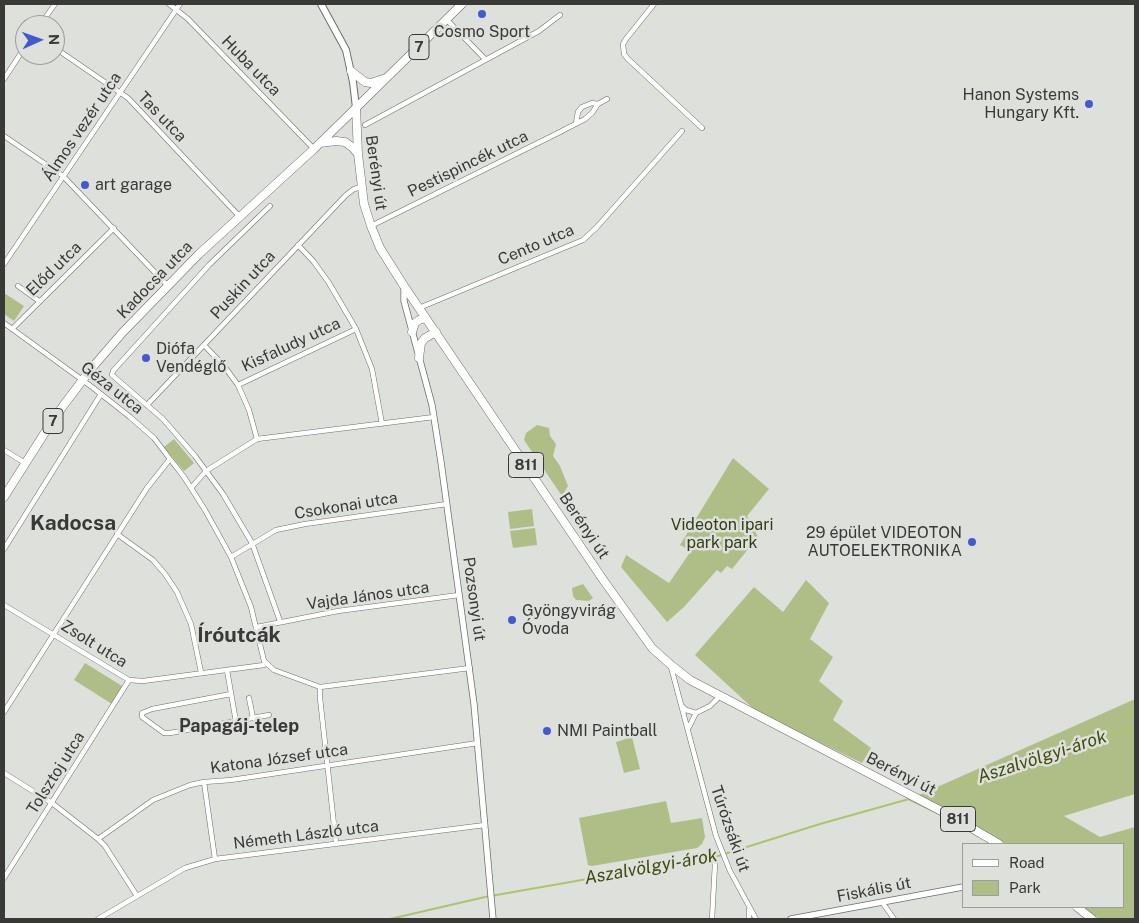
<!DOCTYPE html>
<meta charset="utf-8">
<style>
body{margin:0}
#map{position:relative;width:1139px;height:923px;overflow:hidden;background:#dee0dc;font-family:"Public Sans",sans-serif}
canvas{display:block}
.frame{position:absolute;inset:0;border:5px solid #393a38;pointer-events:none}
.legend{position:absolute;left:962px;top:843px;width:162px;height:65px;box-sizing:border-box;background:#dee0dc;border:1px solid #9c9e9a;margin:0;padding:6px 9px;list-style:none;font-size:15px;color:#393a38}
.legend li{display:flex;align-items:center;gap:10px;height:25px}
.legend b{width:25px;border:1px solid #9c9e9a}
.north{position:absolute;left:15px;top:15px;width:50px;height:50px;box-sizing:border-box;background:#dee0dc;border:1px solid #9c9e9a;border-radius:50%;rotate:88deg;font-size:14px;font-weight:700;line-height:20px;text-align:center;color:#393a38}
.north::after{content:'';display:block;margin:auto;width:18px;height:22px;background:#435acd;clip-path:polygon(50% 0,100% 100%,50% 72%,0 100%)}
</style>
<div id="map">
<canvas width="1139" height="923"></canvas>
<div class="frame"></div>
<ul class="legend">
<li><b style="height:6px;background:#fff"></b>Road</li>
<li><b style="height:14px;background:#afbe87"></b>Park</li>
</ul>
<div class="north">N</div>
</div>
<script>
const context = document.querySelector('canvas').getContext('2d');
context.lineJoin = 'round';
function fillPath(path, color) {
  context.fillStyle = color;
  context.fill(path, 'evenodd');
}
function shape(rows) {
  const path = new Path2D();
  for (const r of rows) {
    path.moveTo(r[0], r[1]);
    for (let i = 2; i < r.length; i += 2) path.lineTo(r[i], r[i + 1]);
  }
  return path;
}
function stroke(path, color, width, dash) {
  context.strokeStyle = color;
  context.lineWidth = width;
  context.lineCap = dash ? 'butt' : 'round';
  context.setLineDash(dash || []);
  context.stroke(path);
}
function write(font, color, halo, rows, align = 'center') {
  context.font = font + ' "Public Sans",sans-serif';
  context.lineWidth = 5;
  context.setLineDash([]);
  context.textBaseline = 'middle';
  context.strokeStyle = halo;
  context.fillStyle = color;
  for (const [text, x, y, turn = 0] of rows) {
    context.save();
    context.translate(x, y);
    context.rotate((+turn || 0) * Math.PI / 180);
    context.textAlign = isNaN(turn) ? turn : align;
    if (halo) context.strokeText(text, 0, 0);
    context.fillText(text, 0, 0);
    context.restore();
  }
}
const green = shape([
 [4,293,24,306,14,321,4,314],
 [537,425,549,428,550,436,556,444,553,456,560,466,568,486,562,496,524,440,526,433],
 [174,439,194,463,184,471,164,447],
 [733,458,769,489,747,516,758,537,732,569,727,566,721,573,717,570,684,607,667,622,621,567,626,555,669,583,691,551,680,545],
 [532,509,534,526,510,529,508,512],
 [535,528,537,545,513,548,510,531],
 [806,580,829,603,810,639,833,657,819,681,843,701,833,720,871,748,862,763,757,712,695,655,754,587,783,612],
 [583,584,593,598,589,601,576,600,573,596,572,588],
 [85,663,122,686,112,704,74,680],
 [1135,699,1135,794,1064,816,1100,837,1135,827,1135,919,1099,919,1083,907,1123,907,1123,844,999,844,908,800],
 [632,737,640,769,624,773,616,742],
 [666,801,671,823,702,818,705,837,702,844,697,848,592,866,588,865,579,818]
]);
const stream = shape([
 [921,795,1135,728],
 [390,919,485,897,718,856,820,824,909,799]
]);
const minor = shape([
 [169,4,188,19,314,149],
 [654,4,626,39,623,44,624,54,628,59,702,128],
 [446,19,485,59],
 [40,25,55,4],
 [55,48,128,98,240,217],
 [4,79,25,47],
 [576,123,578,112,582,107,592,103,598,104],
 [365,125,539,31,560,15],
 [4,136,63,176,167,285],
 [270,206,209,265,113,371,112,375,163,419,195,456,223,494,252,543,280,621],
 [371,226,558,133,585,119,592,113,598,104,607,99],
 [298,245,314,262,329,283,356,329,372,369,382,424],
 [4,264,180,4],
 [18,286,39,301],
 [419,308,583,240,597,227,682,131],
 [4,323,92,387,130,417,154,438,170,459,184,477,205,510,231,557,251,607,264,661,274,670,320,687,470,668],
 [12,329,114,228],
 [204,345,224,366,238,385,249,410,257,439],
 [238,385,356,329],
 [147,405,346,195,354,189,361,187],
 [4,450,25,463],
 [191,488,206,471,257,439,434,417],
 [117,534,153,560,165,574,177,592,191,624,201,672],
 [4,549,101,394],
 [231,557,276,530,305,524,447,504],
 [4,605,129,680,143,681,264,665,266,663],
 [257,627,338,611,459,595],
 [671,667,716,836,730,871,756,919],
 [227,670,236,722],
 [320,687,320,698,336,843],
 [231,694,152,709,142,713,142,717,164,733,170,733,269,715],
 [249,698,253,718],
 [682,706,686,710,696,713],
 [4,712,147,488,170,459],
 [689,727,696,713,710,706,720,696],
 [4,773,52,803,98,839,105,846,137,896],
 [204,782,215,859],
 [98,839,153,800,190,785,204,782,231,780,478,743],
 [4,878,129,680],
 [882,902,894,919],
 [749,910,749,919],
 [98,919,185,868,215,859,485,825],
 [712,919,715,864]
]);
const tertiary = shape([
 [404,286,404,301,432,405,441,462,474,704,493,919],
 [791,919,963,887]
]);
const secondary = shape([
 [321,4,346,50,353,82,356,108]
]);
const primary = shape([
 [351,71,365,82,371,83,383,79],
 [356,108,358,154,364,204,371,226,380,248,404,286,604,581,652,648,671,665,690,680,949,815,999,844],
 [320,143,336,141,345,142,352,147,358,154],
 [412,332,415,323,419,320,426,318],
 [419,358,421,343,425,338,436,332],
 [4,497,44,434,63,406,91,369,123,332,199,254,314,149,462,4],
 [1077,907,1092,919]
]);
const markers = [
 [482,14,5,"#435acd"],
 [1089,104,5,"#435acd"],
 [85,185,5,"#435acd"],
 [146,358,5,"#435acd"],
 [972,542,5,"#435acd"],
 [512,620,5,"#435acd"],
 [547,731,5,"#435acd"]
];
const shields = [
 [419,47,20],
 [53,421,20],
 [526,465,35],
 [958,819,35]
];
const shieldNames = [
 ["7",419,47],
 ["7",53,421],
 ["811",526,465],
 ["811",958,819]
];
const poiNames = [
 ["Cosmo Sport",482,32,"center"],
 ["Hanon Systems",1079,95,"right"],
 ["Hungary Kft.",1079,113,"right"],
 ["art garage",95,185],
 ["Diófa",156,349],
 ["Vendéglő",156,367],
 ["29 épület VIDEOTON",962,533,"right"],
 ["AUTOELEKTRONIKA",962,551,"right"],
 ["Gyöngyvirág",522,611],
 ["Óvoda",522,629],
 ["NMI Paintball",557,731]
];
const streetNames = [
 ["Huba utca",251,66,46],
 ["Tas utca",162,117,46],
 ["Álmos vezér utca",82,127,-56],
 ["Pestispincék utca",468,164,-26],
 ["Berényi út",376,173,82],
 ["Cento utca",536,245,-23],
 ["Előd utca",54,269,-44],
 ["Kadocsa utca",155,280,-46],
 ["Puskin utca",243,285,-47],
 ["Kisfaludy utca",291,345,-25],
 ["Géza utca",112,388,38],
 ["Csokonai utca",346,506,-9],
 ["Berényi út",584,526,56],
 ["Vajda János utca",368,596,-8],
 ["Pozsonyi út",474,599,82],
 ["Zsolt utca",94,644,32],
 ["Katona József utca",279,759,-8],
 ["Tolsztoj utca",56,773,-58],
 ["Berényi út",901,774,27],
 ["Túrózsáki út",730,829,71],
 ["Németh László utca",306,835,-7],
 ["Fiskális út",874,890,-11]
];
const parkNames = [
 ["Videoton ipari",722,525],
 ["park park",722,543]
];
const neighbourhoodNames = [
 ["Papagáj-telep",239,726]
];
const waterNames = [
 ["Aszalvölgyi-árok",1042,757,-18],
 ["Aszalvölgyi-árok",651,867,-10]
];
const districtNames = [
 ["Kadocsa",73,524],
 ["Íróutcák",239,636]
];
fillPath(green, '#afbe87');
stroke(stream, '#aec36e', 2);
stroke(minor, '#6d6e6a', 5.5);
stroke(tertiary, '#6d6e6a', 7);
stroke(secondary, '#6d6e6a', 8);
stroke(primary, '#6d6e6a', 9);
stroke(minor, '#fff', 4.5);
stroke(tertiary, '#fff', 5.5);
stroke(secondary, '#fff', 6);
stroke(primary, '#fff', 8);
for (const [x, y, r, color] of markers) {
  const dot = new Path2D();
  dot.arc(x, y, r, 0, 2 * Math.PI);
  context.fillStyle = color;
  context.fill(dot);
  stroke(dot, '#dee0dc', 2);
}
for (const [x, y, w] of shields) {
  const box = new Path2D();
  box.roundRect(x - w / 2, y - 12.5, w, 25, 4);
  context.fillStyle = '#dee0dc';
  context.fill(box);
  stroke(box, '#393a38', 1);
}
write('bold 15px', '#393a38', null, shieldNames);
write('16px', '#393a38', '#dee0dc', poiNames, 'left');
write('16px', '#393a38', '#dee0dc', streetNames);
write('16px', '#333c17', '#dee0dc', parkNames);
write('bold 18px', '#393a38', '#dee0dc', neighbourhoodNames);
write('italic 18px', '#3f4c0b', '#dee0dc', waterNames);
write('bold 21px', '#393a38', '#dee0dc', districtNames);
</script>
